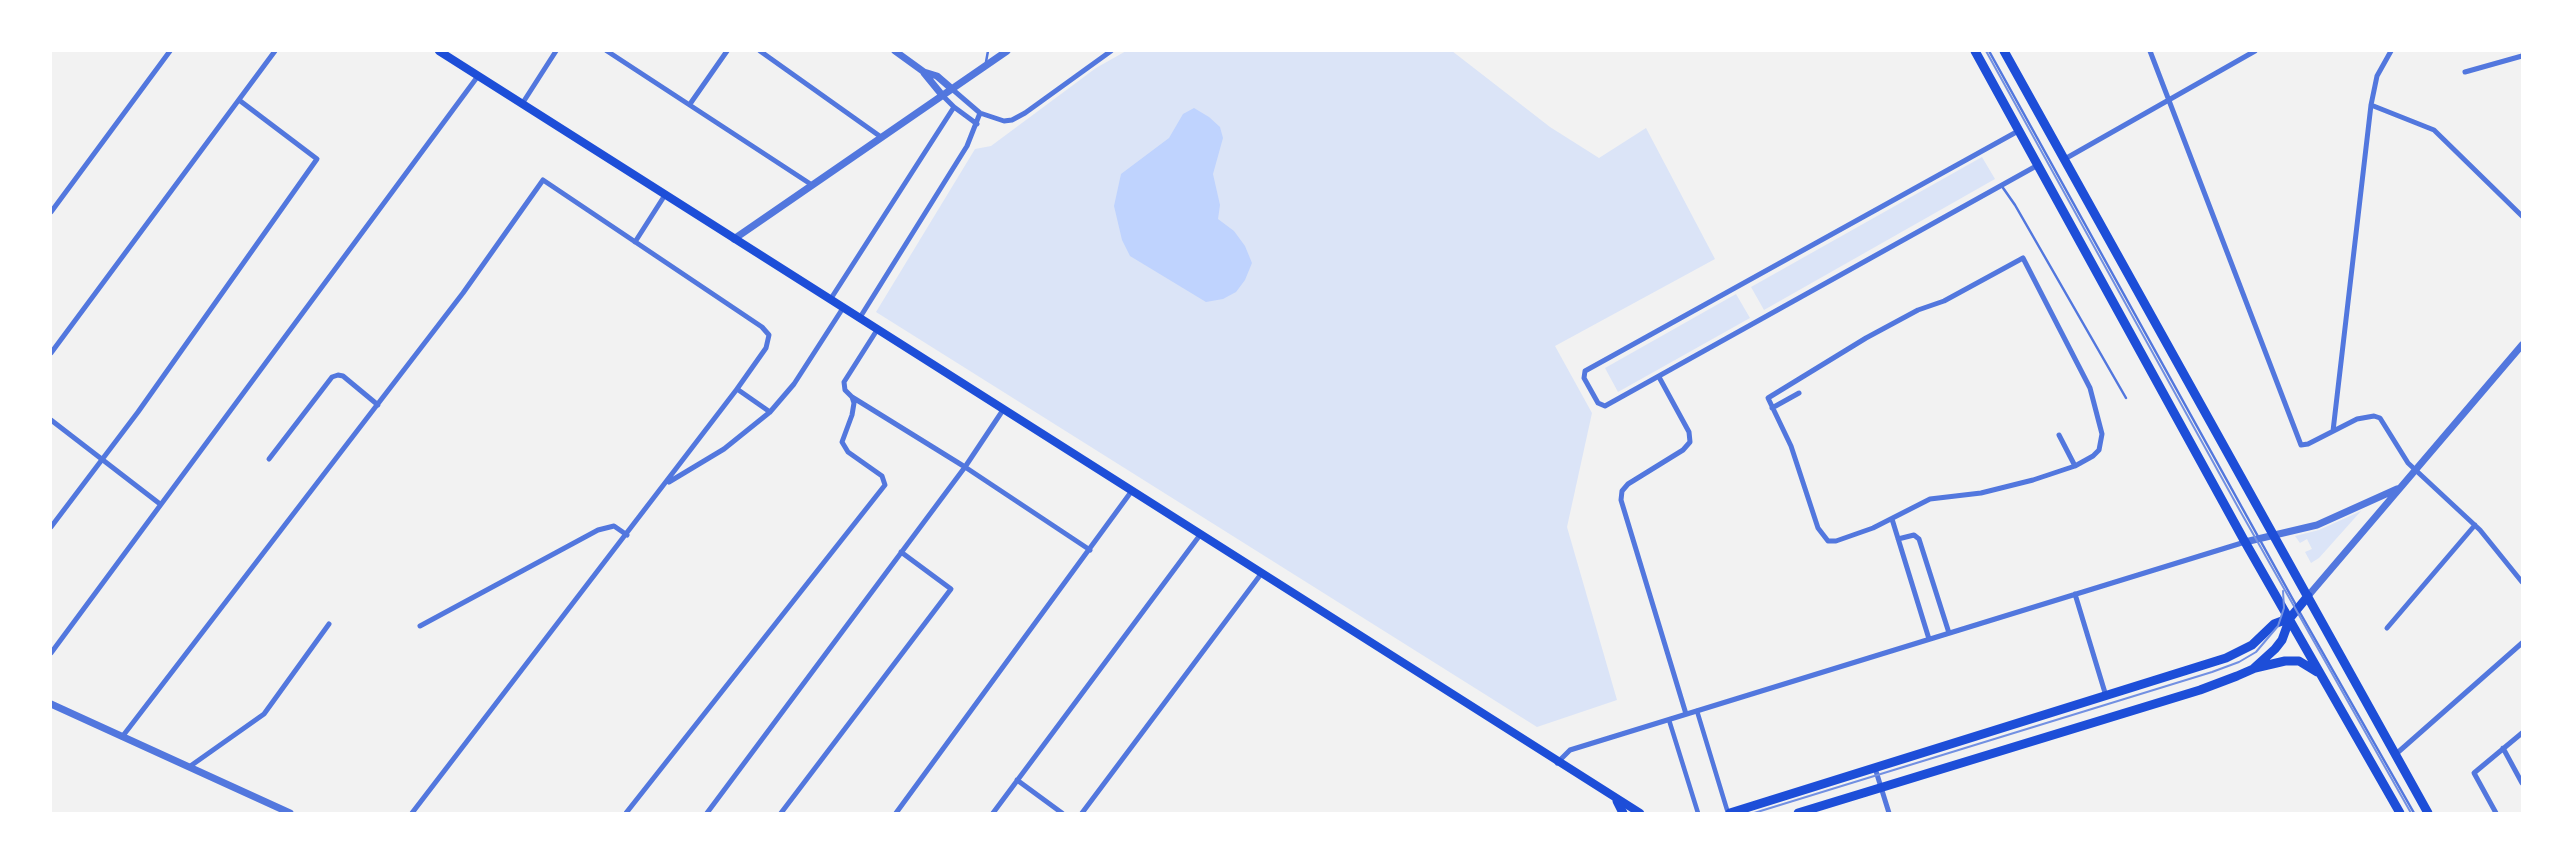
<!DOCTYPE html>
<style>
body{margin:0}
#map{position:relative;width:2573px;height:864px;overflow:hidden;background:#f2f2f2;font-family:Cabin,sans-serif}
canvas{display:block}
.frame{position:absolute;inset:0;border:52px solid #fff;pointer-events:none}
</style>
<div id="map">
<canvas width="2573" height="864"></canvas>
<div class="frame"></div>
</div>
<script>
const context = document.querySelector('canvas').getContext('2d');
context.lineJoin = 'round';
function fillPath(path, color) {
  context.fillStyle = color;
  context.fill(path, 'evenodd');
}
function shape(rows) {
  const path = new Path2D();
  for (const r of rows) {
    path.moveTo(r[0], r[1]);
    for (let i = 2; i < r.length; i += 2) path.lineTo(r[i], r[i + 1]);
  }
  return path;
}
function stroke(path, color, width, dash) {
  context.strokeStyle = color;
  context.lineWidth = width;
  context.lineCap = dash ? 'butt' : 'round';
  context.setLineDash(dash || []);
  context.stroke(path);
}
const green = shape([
 [1126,51,1452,51,1550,127,1599,158,1646,128,1715,259,1555,346,1592,413,1567,527,1617,700,1537,727,876,312,975,149,991,146,1096,68],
 [1982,157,1995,179,1764,310,1751,287],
 [1736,294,1750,318,1618,392,1605,368],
 [2361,511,2319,558,2311,563,2305,552,2312,549,2307,539,2300,543,2295,536,2319,530]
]);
const water = shape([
 [1194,108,1209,117,1220,127,1223,138,1213,174,1220,205,1218,219,1234,231,1245,246,1252,263,1245,280,1236,292,1223,299,1206,302,1130,256,1122,240,1114,206,1121,174,1169,138,1183,114]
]);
const service = shape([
 [1989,51,2296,605],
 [986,62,988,51],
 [2001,185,2015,205,2126,398],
 [2299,611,2414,813]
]);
const pedestrian = shape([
 [1697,711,1728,813],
 [1669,720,1698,813]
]);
const minor = shape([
 [607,51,812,185],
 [760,51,881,137],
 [2150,51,2301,445,2308,444,2357,419,2374,416,2380,418,2408,463,2480,530,2522,582],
 [2465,72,2522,56],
 [952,89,980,113,1004,121,1012,120,1025,113,1111,51],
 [522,104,556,51],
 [690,104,727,51],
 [2371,105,2434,130,2522,216],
 [954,107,977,124],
 [2020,130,1585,371,1584,378,1598,403,1605,406,2038,165],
 [2063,160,2255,51],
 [51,212,170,51],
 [635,242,665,195],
 [2023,258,2090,388,2102,434,2099,450,2093,456,2075,466,2033,480,1981,493,1930,499,1873,528,1836,541,1828,541,1818,528,1791,446,1768,398,1866,338,1918,310,1944,301,2023,258],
 [830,300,954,107,942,95],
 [859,319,967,146,980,113],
 [51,353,275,51],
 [1659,377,1689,432,1690,442,1683,450,1628,484,1622,491,1621,500,1686,714],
 [737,389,770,412],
 [852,397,965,467,1090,550],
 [1772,408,1799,393],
 [51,420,160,504],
 [2333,431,2371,105,2377,76,2391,51],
 [2059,435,2075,466],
 [269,459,332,377,338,375,343,376,378,405],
 [669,482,724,449,770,412,794,384,843,308],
 [1892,519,1929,639],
 [51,527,138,412,317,159,239,100],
 [1898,539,1914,535,1919,539,1949,633],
 [2075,594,2106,696],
 [420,626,598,530,614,526,627,535],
 [2387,628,2475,525],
 [51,653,478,76],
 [122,737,463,293,543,180,762,327,769,335,766,348,737,389,412,813],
 [2503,748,2522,783],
 [2396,754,2522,643],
 [1557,763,1570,750,2245,542],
 [189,767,264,714,329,624],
 [1875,768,1889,813],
 [1017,780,1062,813],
 [626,813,885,485,882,476,848,452,842,442,852,415,854,403,852,397,845,390,844,382,877,330],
 [707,813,965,467,1003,410],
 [781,813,951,589,901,552],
 [896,813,1131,492],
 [993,813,1200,535],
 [1082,813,1261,574],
 [2496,813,2474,773,2522,733]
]);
const tertiary = shape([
 [895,51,924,72,937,76,952,89],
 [924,73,942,95],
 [734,239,1007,51],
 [2245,542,2317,525,2397,489],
 [2308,596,2522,345],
 [51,704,290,813]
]);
const secondary = shape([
 [439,51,1640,813]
]);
const primary = shape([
 [1975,51,2245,542,2400,813],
 [2004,51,2428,813],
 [2255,668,2285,661,2299,661,2317,672],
 [1617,801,1623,813],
 [1730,813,2226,658,2252,645,2274,624,2290,618],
 [1798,813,2200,690,2237,676,2253,669,2275,649,2282,640,2290,618,2308,596]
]);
const tram = shape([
 [1986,51,2239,509,2411,813],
 [1754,813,2212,672,2239,662,2256,652,2278,626,2284,608,2283,591]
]);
fillPath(green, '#dbe4f7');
fillPath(water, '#bfd3fe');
stroke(service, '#5277de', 2.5);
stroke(pedestrian, '#5277de', 4.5);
stroke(minor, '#5277de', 5);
stroke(tertiary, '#5277de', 7);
stroke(secondary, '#1d4ed8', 8);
stroke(primary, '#1d4ed8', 9);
stroke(tram, '#7290e2', 2);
</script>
